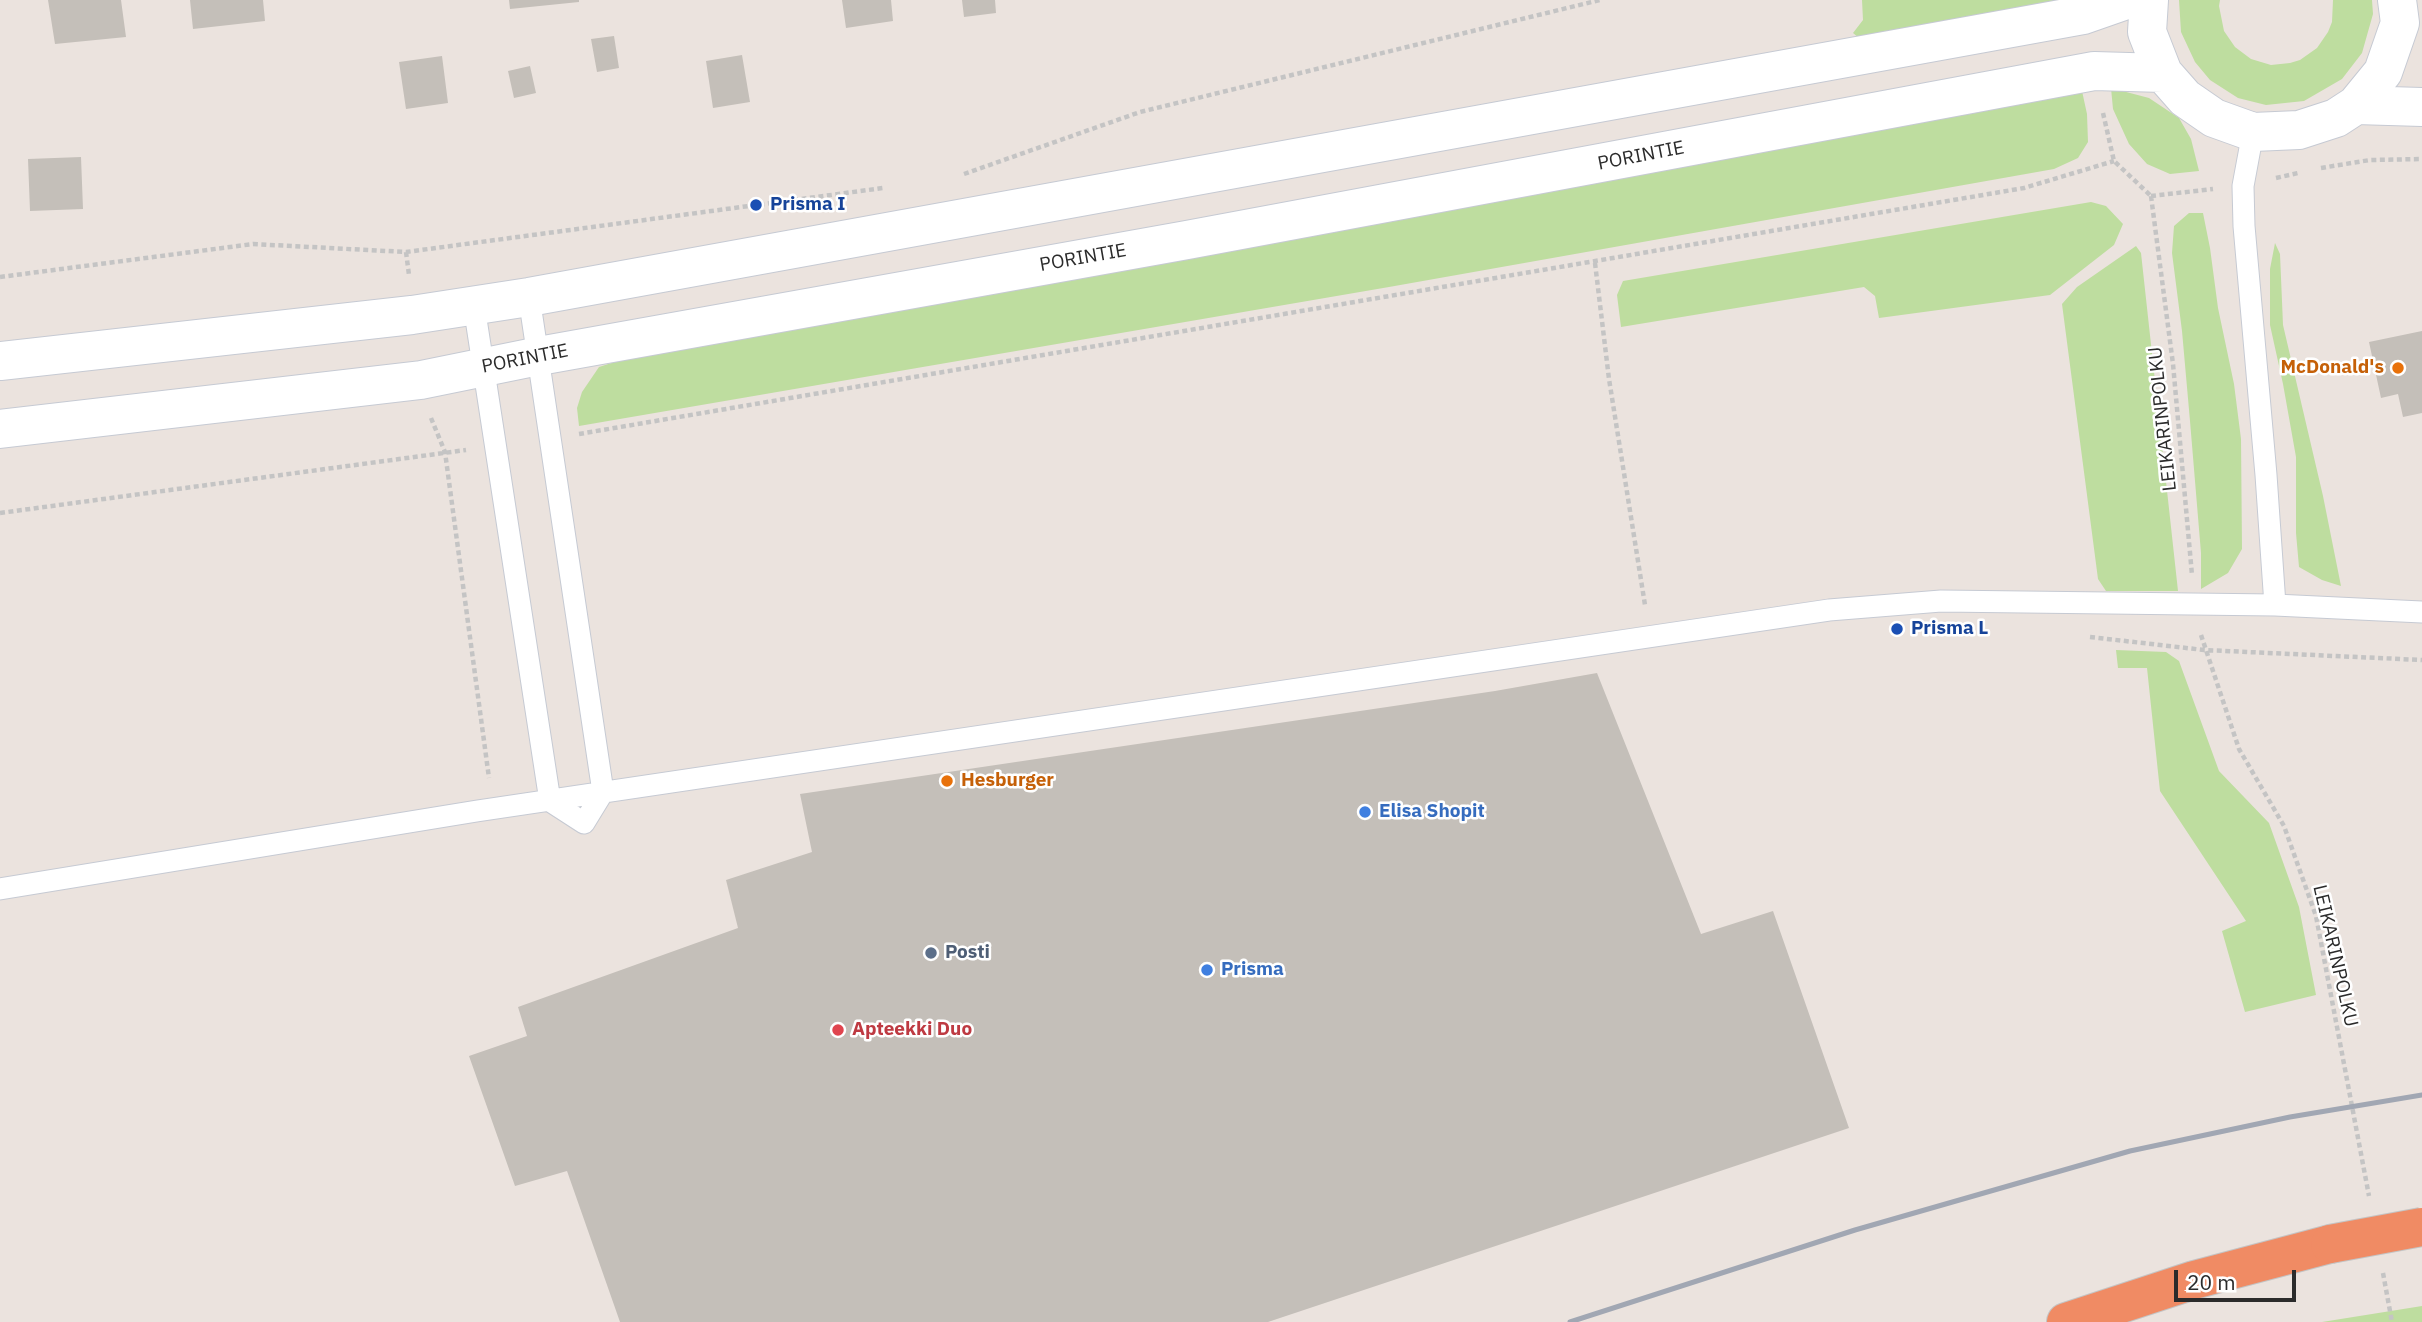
<!DOCTYPE html>
<style>
body{margin:0}
#map{position:relative;width:2422px;height:1322px;overflow:hidden;background:#ebe3de;font-family:"IBM Plex Sans",sans-serif}
canvas{display:block}
.scale{position:absolute;left:2174px;top:1270px;width:122px;height:32px;box-sizing:border-box;border:4px solid #2b2b2b;border-top:0;padding-left:9px;font-size:21px;line-height:24px;white-space:nowrap;color:#2b2b2b;-webkit-text-stroke:5px #fff;paint-order:stroke}
</style>
<div id="map">
<canvas width="2422" height="1322"></canvas>
<div class="scale">20 m</div>
</div>
<script>
const context = document.querySelector('canvas').getContext('2d');
context.lineJoin = 'round';
function fillPath(path, color) {
  context.fillStyle = color;
  context.fill(path, 'evenodd');
}
function shape(rows) {
  const path = new Path2D();
  for (const r of rows) {
    path.moveTo(r[0], r[1]);
    for (let i = 2; i < r.length; i += 2) path.lineTo(r[i], r[i + 1]);
  }
  return path;
}
function stroke(path, color, width, dash) {
  context.strokeStyle = color;
  context.lineWidth = width;
  context.lineCap = dash ? 'butt' : 'round';
  context.setLineDash(dash || []);
  context.stroke(path);
}
function write(font, color, halo, rows, align = 'center') {
  context.font = font + ' "IBM Plex Sans",sans-serif';
  context.lineWidth = 5;
  context.setLineDash([]);
  context.textBaseline = 'middle';
  context.strokeStyle = halo;
  context.fillStyle = color;
  for (const [text, x, y, turn = 0] of rows) {
    context.save();
    context.translate(x, y);
    context.rotate((+turn || 0) * Math.PI / 180);
    context.textAlign = isNaN(turn) ? turn : align;
    if (halo) context.strokeText(text, 0, 0);
    context.fillText(text, 0, 0);
    context.restore();
  }
}
const green = shape([
 [1862,0,2058,0,2053,3,1859,38,1853,33,1863,20],
 [2179,0,2220,0,2219,6,2224,31,2235,47,2251,59,2271,65,2290,63,2300,60,2317,48,2328,32,2332,22,2333,0,2372,0,2373,14,2362,53,2342,79,2304,101,2266,105,2238,98,2210,80,2195,62,2181,32],
 [2111,88,2149,98,2179,118,2191,139,2199,171,2170,174,2147,164,2129,144,2113,109],
 [2082,91,2087,114,2088,142,2078,158,2054,169,1389,287,579,426,577,408,582,392,599,367,624,359],
 [2091,202,2106,206,2123,224,2114,245,2050,295,1879,318,1875,296,1864,287,1621,327,1617,295,1623,281],
 [2189,213,2203,213,2210,248,2218,308,2234,384,2241,439,2242,549,2228,573,2201,589,2201,553,2190,421,2182,331,2172,253,2174,226],
 [2275,243,2280,254,2283,325,2323,496,2341,586,2322,580,2299,567,2296,533,2296,457,2283,384,2270,325,2270,269],
 [2136,246,2141,253,2178,591,2106,591,2098,579,2062,304,2077,287],
 [2116,650,2166,652,2179,661,2219,771,2269,823,2299,907,2316,995,2245,1012,2222,931,2246,921,2160,791,2147,668,2118,668],
 [2422,1306,2422,1322,2322,1322]
]);
const building = shape([
 [48,0,121,0,126,37,55,44],
 [190,0,263,0,265,21,193,29],
 [509,0,579,0,579,2,510,9],
 [842,0,891,0,893,21,846,28],
 [962,0,995,0,996,13,964,17],
 [614,36,619,68,597,72,591,39],
 [742,55,750,102,713,108,706,61],
 [442,56,448,103,406,109,399,62],
 [530,66,536,93,514,98,508,71],
 [81,157,83,209,30,211,28,159],
 [2422,331,2422,413,2403,417,2398,394,2381,398,2369,342],
 [1597,673,1701,934,1773,911,1849,1128,1268,1322,620,1322,567,1171,515,1186,469,1056,527,1036,518,1007,738,928,726,880,812,852,800,794,1495,691]
]);
const path = shape([
 [2103,113,2114,161,2151,196],
 [2321,168,2370,160,2422,159],
 [964,174,1140,112,1600,0],
 [2276,178,2298,173],
 [2151,196,2173,364,2192,575],
 [2151,196,2213,189],
 [406,252,409,275],
 [1595,263,1609,379,1645,605],
 [0,277,253,244,406,252,883,188],
 [431,418,445,452,489,778],
 [579,434,2024,188,2114,161],
 [0,513,466,450],
 [2201,635,2239,749,2284,826,2316,916,2369,1196],
 [2090,637,2204,650,2422,660],
 [2383,1273,2392,1322]
]);
const lane = shape([
 [2253,132,2243,186,2244,226,2266,475,2275,605],
 [474,306,550,801,584,823,603,792,529,297],
 [0,889,477,811,1829,610,1941,601,2275,605,2422,612]
]);
const secondary = shape([
 [2149,0,2147,32,2163,73,2185,98,2214,118,2253,132,2299,130,2336,118,2356,105,2383,72,2400,23,2397,0],
 [2356,105,2422,107],
 [0,361,412,315,529,297,2083,15,2126,0],
 [0,429,421,380,539,356,1187,240,2094,71,2163,73]
]);
const highway = shape([
 [2066,1322,2194,1280,2330,1244]
]);
const rail = shape([
 [1570,1322,1855,1230,2130,1151,2290,1117,2422,1095]
]);
const highwayBridge = shape([
 [2330,1244,2422,1227]
]);
const markers = [
 [756,205,7,"#1a4fb4"],
 [2398,368,7,"#e8710a"],
 [1897,629,7,"#1a4fb4"],
 [947,781,7,"#e8710a"],
 [1365,812,7,"#3f7fe0"],
 [931,953,7,"#5c6f8a"],
 [1207,970,7,"#3f7fe0"],
 [838,1030,7,"#e0444e"]
];
const streetNames = [
 ["PORINTIE",1641,156,-11],
 ["PORINTIE",1083,258,-10],
 ["PORINTIE",525,359,-11],
 ["LEIKARINPOLKU",2163,419,-96],
 ["LEIKARINPOLKU",2335,956,77]
];
const transitNames = [
 ["Prisma I",770,205],
 ["Prisma L",1911,629]
];
const foodNames = [
 ["McDonald's",2384,368],
 ["Hesburger",961,781,"left"]
];
const shopNames = [
 ["Elisa Shopit",1379,812],
 ["Prisma",1221,970]
];
const serviceNames = [
 ["Posti",945,953]
];
const healthNames = [
 ["Apteekki Duo",852,1030]
];
fillPath(green, '#bedd9f');
fillPath(building, '#c4bfb9');
stroke(lane, '#c6cad3', 23);
stroke(secondary, '#c6cad3', 40);
stroke(highway, '#c4c4c4', 40);
stroke(path, '#c4c4c4', 4.5, [5, 3.5]);
stroke(lane, '#fff', 21);
stroke(secondary, '#fff', 38);
stroke(highway, '#f08b64', 38);
stroke(rail, '#a1a7b3', 5);
stroke(highwayBridge, '#c4c4c4', 40, []);
stroke(highwayBridge, '#f08b64', 38);
for (const [x, y, r, color] of markers) {
  const dot = new Path2D();
  dot.arc(x, y, r, 0, 2 * Math.PI);
  context.fillStyle = color;
  context.fill(dot);
  stroke(dot, '#fff', 2.5);
}
write('19px', '#2b2b2b', '#fff', streetNames);
write('bold 19px', '#164399', '#fff', transitNames, 'left');
write('bold 19px', '#c56008', '#fff', foodNames, 'right');
write('bold 19px', '#366cbe', '#fff', shopNames, 'left');
write('bold 19px', '#4e5e75', '#fff', serviceNames, 'left');
write('bold 19px', '#be3a42', '#fff', healthNames, 'left');
</script>
